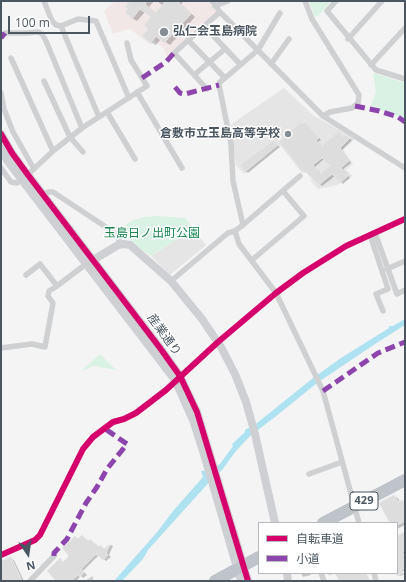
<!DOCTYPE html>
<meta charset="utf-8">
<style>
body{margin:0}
#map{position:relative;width:406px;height:582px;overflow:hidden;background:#f4f4f4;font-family:"Open Sans","Noto Sans JP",sans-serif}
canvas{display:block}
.frame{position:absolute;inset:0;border:2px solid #4a5661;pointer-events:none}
.legend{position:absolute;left:258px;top:522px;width:140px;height:52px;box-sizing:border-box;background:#fff;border:1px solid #b7bbc0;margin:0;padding:5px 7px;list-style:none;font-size:12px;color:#4a5661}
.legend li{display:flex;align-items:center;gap:8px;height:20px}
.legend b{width:20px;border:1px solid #b7bbc0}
.north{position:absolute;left:8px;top:534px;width:40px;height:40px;-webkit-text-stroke:3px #fff;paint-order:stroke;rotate:167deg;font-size:11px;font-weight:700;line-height:16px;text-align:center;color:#4a5661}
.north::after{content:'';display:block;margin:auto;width:14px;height:18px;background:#4a5661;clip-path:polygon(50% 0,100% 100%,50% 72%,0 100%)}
.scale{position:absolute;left:8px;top:16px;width:82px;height:18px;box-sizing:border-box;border:2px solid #4a5661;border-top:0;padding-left:5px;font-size:12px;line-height:14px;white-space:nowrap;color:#4a5661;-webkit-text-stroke:3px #fff;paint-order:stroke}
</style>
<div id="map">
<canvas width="406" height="582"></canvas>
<div class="frame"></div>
<ul class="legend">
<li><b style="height:5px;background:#d6006c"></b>自転車道</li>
<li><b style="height:5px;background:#8e44ad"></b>小道</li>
</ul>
<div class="north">N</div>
<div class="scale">100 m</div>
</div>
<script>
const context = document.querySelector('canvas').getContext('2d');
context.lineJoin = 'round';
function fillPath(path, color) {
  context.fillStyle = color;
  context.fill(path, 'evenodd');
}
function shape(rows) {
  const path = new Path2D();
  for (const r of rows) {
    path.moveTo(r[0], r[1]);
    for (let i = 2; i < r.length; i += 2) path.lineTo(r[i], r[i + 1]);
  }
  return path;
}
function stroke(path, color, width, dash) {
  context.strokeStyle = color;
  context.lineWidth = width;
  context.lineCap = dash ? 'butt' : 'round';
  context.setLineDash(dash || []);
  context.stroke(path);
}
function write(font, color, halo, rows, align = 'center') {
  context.font = font + ' "Open Sans","Noto Sans JP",sans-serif';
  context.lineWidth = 3;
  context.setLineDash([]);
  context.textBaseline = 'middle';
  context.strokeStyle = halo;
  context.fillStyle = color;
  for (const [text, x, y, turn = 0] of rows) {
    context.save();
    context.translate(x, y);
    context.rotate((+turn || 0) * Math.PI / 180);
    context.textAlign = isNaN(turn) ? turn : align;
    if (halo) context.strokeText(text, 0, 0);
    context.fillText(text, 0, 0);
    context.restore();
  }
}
const education = shape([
 [284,88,313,115,355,139,343,150,353,164,346,170,353,176,337,185,318,189,311,181,311,179,306,172,302,173,280,145,245,174,236,166,230,125],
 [193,228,206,245,170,275,151,256]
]);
const medical = shape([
 [115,1,209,1,217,12,174,49,167,59,164,49,154,40,151,45,130,29,113,34,104,11]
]);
const green = shape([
 [309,1,331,1,319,15,315,17],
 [373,73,405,83,405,120,388,112,370,108,376,92],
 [157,216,185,218,193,228,151,256,117,231,133,220,144,217],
 [100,354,116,370,94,366,81,371]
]);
const water = shape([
 [405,319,405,325,378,342,317,383,275,417,250,436,236,451,222,470,212,479,148,550,143,559,122,581,114,581,158,531,173,511,203,477,201,471,209,470,220,464,233,446,232,444,245,432,245,430,257,423,313,378,341,358,389,328,389,326,393,326]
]);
const shadow = shape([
 [132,1,154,1,149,7,156,13,163,6,157,1,184,1,181,4,195,17,170,45,161,39,156,45,151,42,150,29,152,17,145,12,137,21,132,18,129,9],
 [305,123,321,140,318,142,322,147,339,133,344,138,346,136,352,140,342,150,351,163,343,169,350,178,343,184,335,176,322,186,307,171,305,172,303,170,303,125],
 [324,159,331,166,321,174,315,167],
 [274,141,280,147,248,173,241,166],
 [394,496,398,498,400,502,402,501,405,502,405,525,397,529,397,523,391,523],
 [405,533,405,552,404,553,405,556,405,570,401,572,405,574,400,576,397,573,397,537],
 [82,536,99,548,105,550,111,545,113,546,109,555,111,557,106,561,99,555,83,571,87,575,83,578,81,576,76,581,58,581,60,560,64,562,71,556,75,537,79,540],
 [11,558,14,560,24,581,1,581,1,562],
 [301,573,310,573,311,575,303,577],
 [326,573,335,573,330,575]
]);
const building = shape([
 [130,1,147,1,145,4,155,13,166,1,177,1,191,14,164,43,156,36,151,43,142,36,148,29,144,25,151,17,140,9,132,19,125,12,128,9,125,7,130,1],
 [301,122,302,124,305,122,319,138,316,140,321,147,339,131,343,137,345,135,350,138,340,148,349,161,341,168,348,176,340,183,332,174,319,185,304,170,302,171,279,142,301,122],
 [322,158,330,166,320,174,313,165,322,158],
 [274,140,278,145,245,172,240,165,274,140],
 [394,495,398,502,402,500,405,504,405,521,397,525,397,523,390,523,379,503,394,495],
 [405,532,405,551,402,552,405,557,405,568,401,570,403,573,397,576,397,536,405,532],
 [82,535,88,541,90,539,99,547,100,545,104,549,110,544,106,553,108,555,103,560,96,554,81,569,84,572,80,577,78,575,71,581,56,581,47,571,60,558,63,562,69,556,62,548,75,536,78,539,82,535],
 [11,557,22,581,1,581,1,561,11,557],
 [335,573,366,573,370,581,339,581,335,573]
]);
const lane = shape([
 [88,581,92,578]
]);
const street = shape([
 [44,1,52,21,56,25,61,26,99,117],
 [212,1,220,12,323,116,405,168],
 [305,1,312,19,359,95,358,103,352,108,330,112,323,116],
 [336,1,327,11,376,70,405,79],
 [215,6,228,1],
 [61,26,78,19,96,21,129,98],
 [204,26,240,64],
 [5,33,26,33,38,32,42,34,46,41,82,128],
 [348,39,382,1],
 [188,40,225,78],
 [11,58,53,151],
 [271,64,289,39],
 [371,65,405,28],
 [195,74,225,49],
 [44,81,70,137,83,152],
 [207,89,174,53,220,12],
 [137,92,182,168],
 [1,93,4,109,13,132,34,169],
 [107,112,135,159],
 [1,168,11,182,17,183,22,180,53,151,82,128,147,86,131,60,127,43],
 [41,196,48,192,53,192,112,231,118,236,119,241,118,245],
 [243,225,300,176],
 [235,231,239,244,276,293,323,391,359,523],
 [375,233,397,294,405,290],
 [370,235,388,289,376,294,383,311],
 [252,260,304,216,283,191],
 [387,269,405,261],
 [26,275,40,264,57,286,86,264],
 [171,281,228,233,235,231,243,225,233,181,231,144,219,85,220,82,225,78,258,50,280,13],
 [1,348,32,344,45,347,53,303,48,296,49,291,57,286],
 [309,474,342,462],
 [1,555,35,540,40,535,83,449,93,437,113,422,124,419,136,413,166,390,218,342,276,293,303,273,346,246,405,219],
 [321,573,324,581],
 [374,573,376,581],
 [30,581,54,556]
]);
const secondary = shape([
 [1,134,12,153,28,175,160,348,180,376,197,412,248,581],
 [1,149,7,160,22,180,175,380,193,420,203,451,241,581],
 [90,262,118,245,124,244,130,245,171,281,202,319,221,347,235,374,246,402,255,434,275,523],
 [287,573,288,581]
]);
const highway = shape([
 [323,523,405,480],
 [215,581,259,557]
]);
const quiet = shape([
 [1,38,5,33],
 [142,78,166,62,174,53],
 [175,87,180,93,185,94,219,85],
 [355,106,379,111,398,117,405,122],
 [323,391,378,353,405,342],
 [54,556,54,553,67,539,86,503,97,487,107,469,127,444,104,428]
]);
const cycleway = shape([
 [1,134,12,153,28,175,160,348,180,376,197,412,248,581],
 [1,555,35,540,40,535,83,449,93,437,113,422,124,419,136,413,166,390,218,342,276,293,303,273,346,246,405,219]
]);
const markers = [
 [164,32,5,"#868d94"],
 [288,134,4,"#868d94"]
];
const shields = [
 [364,501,28]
];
const shieldNames = [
 ["429",364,501]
];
const poiNames = [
 ["弘仁会玉島病院",173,32],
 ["倉敷市立玉島高等学校",280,134,"right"]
];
const parkNames = [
 ["玉島日ノ出町公園",152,234]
];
const streetNames = [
 ["産業通り",164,335,54]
];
fillPath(education, '#e6e5e6');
fillPath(medical, '#f1e7e6');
fillPath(green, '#d9f2e3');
fillPath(water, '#aee2f0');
fillPath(shadow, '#0003');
fillPath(building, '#ddddde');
stroke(building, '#e5e6e7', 1);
stroke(highway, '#b9bec3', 12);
stroke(lane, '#ced0d2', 3);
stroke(street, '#ced0d2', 5.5);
stroke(secondary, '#ced0d4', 8);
stroke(highway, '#bec4c9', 11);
stroke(quiet, '#8e44ad', 5, [10, 5]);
stroke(cycleway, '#d6006c', 6);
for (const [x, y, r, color] of markers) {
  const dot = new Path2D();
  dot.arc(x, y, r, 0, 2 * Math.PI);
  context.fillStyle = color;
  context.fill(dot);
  stroke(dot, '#fff', 1.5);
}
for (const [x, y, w] of shields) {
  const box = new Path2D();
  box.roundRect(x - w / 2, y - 9, w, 18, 3);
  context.fillStyle = '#fff';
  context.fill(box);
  stroke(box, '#4a5661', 1);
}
write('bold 11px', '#4a5661', null, shieldNames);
write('bold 12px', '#4a5661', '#fff', poiNames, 'left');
write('12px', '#17864f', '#fff', parkNames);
write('12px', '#4a5661', '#fff', streetNames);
</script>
